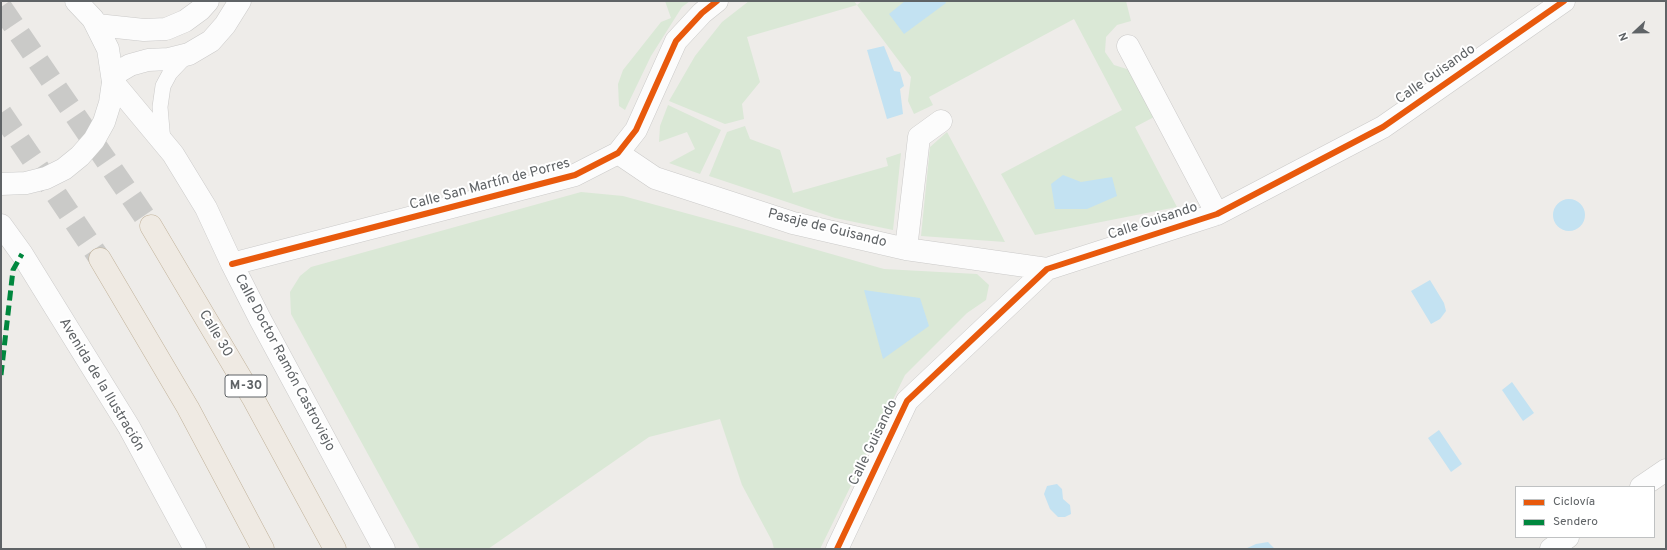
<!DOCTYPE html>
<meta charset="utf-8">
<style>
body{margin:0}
#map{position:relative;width:1667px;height:550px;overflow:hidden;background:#eeece9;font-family:Overpass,sans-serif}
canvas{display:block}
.frame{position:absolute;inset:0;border:2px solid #5f6366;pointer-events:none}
.legend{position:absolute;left:1515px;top:486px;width:140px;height:52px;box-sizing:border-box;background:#fff;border:1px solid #bfc1c2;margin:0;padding:5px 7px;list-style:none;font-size:12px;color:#5f6366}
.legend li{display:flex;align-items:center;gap:8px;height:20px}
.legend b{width:20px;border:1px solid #bfc1c2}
.north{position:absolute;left:1615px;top:12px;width:40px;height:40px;-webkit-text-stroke:3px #fff;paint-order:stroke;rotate:248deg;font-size:11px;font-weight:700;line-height:16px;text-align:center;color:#5f6366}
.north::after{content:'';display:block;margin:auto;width:14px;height:18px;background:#5f6366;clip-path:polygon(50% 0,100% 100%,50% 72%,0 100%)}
</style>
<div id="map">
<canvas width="1667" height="550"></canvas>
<div class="frame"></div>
<ul class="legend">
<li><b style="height:5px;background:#e8590c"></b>Ciclovía</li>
<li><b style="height:5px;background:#00873e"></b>Sendero</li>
</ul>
<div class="north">N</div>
</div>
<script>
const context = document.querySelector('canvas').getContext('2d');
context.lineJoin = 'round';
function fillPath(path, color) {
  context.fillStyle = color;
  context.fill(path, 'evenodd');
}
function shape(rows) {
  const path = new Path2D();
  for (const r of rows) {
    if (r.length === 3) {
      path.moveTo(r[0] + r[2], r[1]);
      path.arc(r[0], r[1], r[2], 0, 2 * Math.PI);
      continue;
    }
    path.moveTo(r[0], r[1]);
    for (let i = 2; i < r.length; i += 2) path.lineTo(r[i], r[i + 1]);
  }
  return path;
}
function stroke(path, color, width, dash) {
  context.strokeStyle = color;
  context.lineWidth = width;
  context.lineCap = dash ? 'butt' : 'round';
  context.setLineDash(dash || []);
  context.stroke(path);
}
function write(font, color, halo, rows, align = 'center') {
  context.font = font + ' Overpass,sans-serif';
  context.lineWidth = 4;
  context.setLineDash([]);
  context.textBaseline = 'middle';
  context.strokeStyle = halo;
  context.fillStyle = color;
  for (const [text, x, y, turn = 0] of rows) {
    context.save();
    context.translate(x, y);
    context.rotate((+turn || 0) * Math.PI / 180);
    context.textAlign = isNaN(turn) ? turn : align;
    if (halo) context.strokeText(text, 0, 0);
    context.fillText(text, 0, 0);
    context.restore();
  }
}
const green = shape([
 [665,1,690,1,682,7,651,56,625,110,619,106,618,84,623,70,661,22,671,18],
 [749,1,854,1,857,5,862,1,1126,1,1131,21,1117,25,1106,37,1105,52,1114,65,1130,70,1154,117,1135,127,1177,207,1035,235,1001,174,1122,110,1074,19,929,97,933,105,914,114,908,101,911,77,857,5,747,37,760,82,742,104,744,119,725,124,669,101,695,56,722,22],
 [668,105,721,130,700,174,669,163,695,149,687,132,659,142,660,126],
 [745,126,750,139,780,150,793,193,888,166,886,158,901,153,893,230,835,218,709,176,727,132],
 [947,132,977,188,1005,242,921,236,930,147],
 [581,192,623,196,733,226,884,269,977,274,989,285,986,300,967,313,905,375,820,549,774,549,772,541,742,485,720,419,649,437,488,549,420,549,291,314,290,292,300,276,311,267]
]);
const water = shape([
 [905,1,945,1,946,3,904,34,889,14],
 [884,46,894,71,900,72,904,86,900,89,903,114,887,119,867,50],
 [1063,175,1081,182,1112,177,1117,196,1087,209,1055,209,1051,184],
 [1569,215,16],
 [1430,280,1444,303,1446,311,1440,319,1431,324,1411,291],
 [864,290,920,298,929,326,883,359],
 [1512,382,1534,413,1523,421,1502,390],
 [1439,430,1462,464,1451,472,1428,438],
 [1057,484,1062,489,1063,499,1070,505,1071,514,1065,517,1058,517,1050,509,1044,494,1047,486],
 [1268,542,1275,549,1245,549,1256,544]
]);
const motorwayTunnel = shape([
 [1,7,151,226],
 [1,113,100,259]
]);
const service = shape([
 [163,142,160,107,163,86,170,73,187,55]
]);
const minor = shape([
 [97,25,144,30,166,29,185,21,200,10,208,1],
 [1128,46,1217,214],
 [113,75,130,65,148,60,169,59,189,54,211,41,225,25,240,1],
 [113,82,173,154,206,208,232,264,260,319,384,549],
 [618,153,655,178,793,223,906,249,1047,269],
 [1,225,22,254,129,427,195,549],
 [906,249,919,137,941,121],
 [232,264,575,175,618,153,636,130,676,41,702,13,717,1],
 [1641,487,1666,470],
 [837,549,907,401,1047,269,1217,214,1383,127,1564,1],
 [1551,549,1568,537]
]);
const secondary = shape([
 [1,184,26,183,46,178,64,169,80,156,94,140,104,122,110,103,113,82,108,49,93,19,76,1]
]);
const motorway = shape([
 [151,226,254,400,335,549],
 [100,259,188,408,263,549]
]);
const quiet = shape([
 [1,375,13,270,22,254]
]);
const cycleway = shape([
 [232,264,575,175,618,153,636,130,676,41,702,13,717,1],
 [837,549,907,401,1047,269,1217,214,1383,127,1564,1]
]);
const shields = [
 [246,386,42]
];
const shieldNames = [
 ["M-30",246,386]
];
const streetNames = [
 ["Calle Guisando",1436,75,-35],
 ["Calle San Martín de Porres",490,185,-15],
 ["Calle Guisando",1153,222,-18],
 ["Pasaje de Guisando",827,229,14],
 ["Calle 30",215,334,59],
 ["Calle Doctor Ramón Castroviejo",284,363,62],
 ["Avenida de la Ilustración",101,385,59],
 ["Calle Guisando",874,443,-64]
];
fillPath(green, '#dae8d6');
fillPath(water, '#c3e2f2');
stroke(motorwayTunnel, '#cacac8', 22, [22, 11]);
stroke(service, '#cbcac9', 16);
stroke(minor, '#cbcac9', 23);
stroke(secondary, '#cacac9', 23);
stroke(motorway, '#c1b29a', 23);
stroke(service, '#fcfcfc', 15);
stroke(minor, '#fcfcfc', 22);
stroke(secondary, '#fcfcfc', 22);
stroke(motorway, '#efeae3', 22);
stroke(quiet, '#00873e', 5, [10, 5]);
stroke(cycleway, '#e8590c', 6);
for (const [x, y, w] of shields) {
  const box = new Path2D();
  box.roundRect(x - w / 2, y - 11, w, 22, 3);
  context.fillStyle = '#fff';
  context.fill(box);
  stroke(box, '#5f6366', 1);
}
write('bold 13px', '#5f6366', null, shieldNames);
write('14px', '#5f6366', '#fff', streetNames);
</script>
